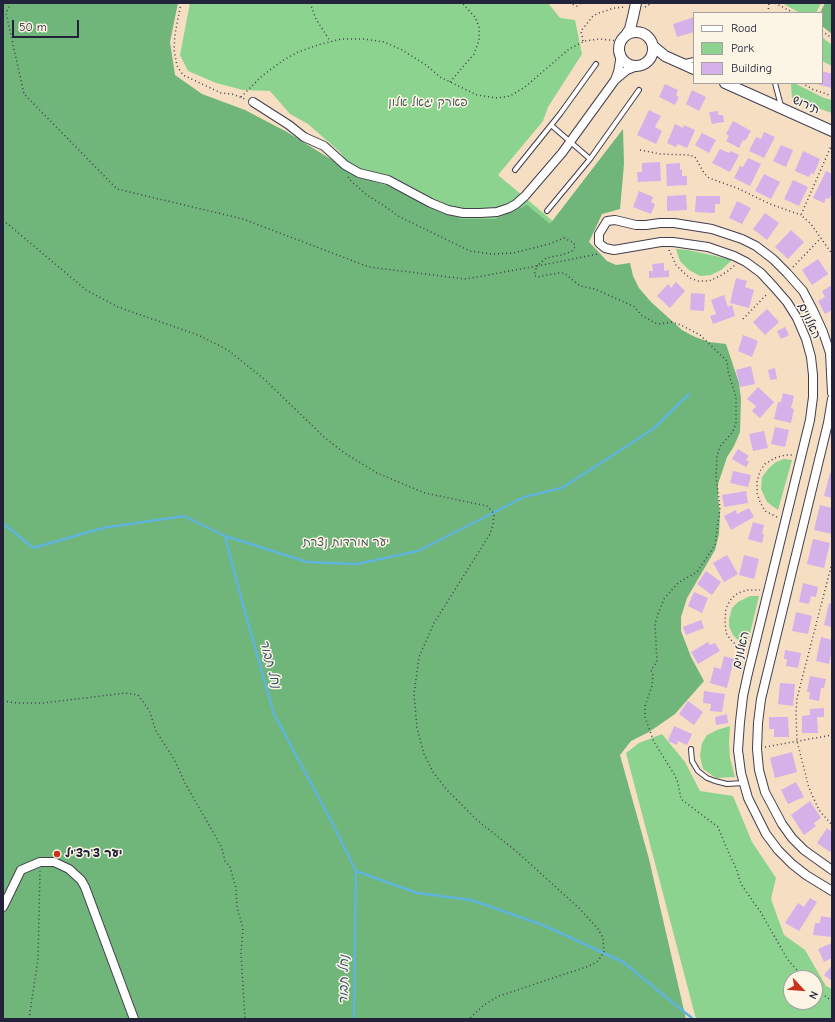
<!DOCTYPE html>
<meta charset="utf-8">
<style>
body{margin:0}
#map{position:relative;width:835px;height:1022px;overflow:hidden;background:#f5dec2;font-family:"Comic Neue",sans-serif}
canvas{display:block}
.frame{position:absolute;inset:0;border:4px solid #22223b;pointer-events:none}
.legend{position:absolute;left:693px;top:12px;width:130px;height:72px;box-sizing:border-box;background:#fcf5e5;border:1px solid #a5a1a1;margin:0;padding:5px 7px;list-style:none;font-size:12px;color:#22223b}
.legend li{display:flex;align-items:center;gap:8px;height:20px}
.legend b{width:20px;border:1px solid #a5a1a1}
.north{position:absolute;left:783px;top:970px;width:40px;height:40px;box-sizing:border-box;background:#fcf5e5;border:1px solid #a5a1a1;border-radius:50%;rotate:116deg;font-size:11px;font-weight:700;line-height:16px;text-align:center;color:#22223b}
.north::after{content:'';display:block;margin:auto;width:14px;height:18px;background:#c8321e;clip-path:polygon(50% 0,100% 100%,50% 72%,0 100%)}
.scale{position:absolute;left:12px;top:20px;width:67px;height:18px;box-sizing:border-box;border:2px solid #22223b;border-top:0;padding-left:5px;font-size:12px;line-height:14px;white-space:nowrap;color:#22223b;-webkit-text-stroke:3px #fcf5e5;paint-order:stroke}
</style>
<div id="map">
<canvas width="835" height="1022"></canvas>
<div class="frame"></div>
<ul class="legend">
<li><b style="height:5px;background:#fff"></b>Road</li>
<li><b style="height:11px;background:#8bd38f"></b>Park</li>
<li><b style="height:11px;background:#d5b1e9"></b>Building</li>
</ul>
<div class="north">N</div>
<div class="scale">50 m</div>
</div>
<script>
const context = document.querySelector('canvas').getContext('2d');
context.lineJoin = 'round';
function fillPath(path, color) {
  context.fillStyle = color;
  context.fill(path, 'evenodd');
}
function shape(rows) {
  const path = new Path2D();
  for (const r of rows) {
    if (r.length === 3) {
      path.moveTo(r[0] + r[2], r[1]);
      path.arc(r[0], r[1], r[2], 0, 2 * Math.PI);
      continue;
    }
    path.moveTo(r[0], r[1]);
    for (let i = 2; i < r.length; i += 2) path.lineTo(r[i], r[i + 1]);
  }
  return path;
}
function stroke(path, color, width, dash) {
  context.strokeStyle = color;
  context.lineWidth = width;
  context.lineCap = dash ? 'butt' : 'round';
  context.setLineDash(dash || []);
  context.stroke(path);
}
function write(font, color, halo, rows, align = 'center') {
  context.font = font + ' "Comic Neue","Playpen Sans Hebrew",sans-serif';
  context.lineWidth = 3;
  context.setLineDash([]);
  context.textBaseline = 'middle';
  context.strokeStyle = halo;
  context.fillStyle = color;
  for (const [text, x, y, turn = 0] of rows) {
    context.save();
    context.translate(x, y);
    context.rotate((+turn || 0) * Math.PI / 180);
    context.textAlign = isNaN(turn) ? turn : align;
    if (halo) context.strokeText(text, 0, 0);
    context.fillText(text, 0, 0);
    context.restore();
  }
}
const green = shape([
 [190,3,548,3,560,18,575,20,582,54,548,107,543,121,498,175,567,233,501,247,359,179,340,152,308,124,290,114,270,91,243,90,216,83,188,71,180,55],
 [782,3,821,3,816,13,800,13],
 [822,37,832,45,832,66,822,61],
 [791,83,794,83,824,98,832,100,832,113,792,99],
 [676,249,688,250,711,255,732,260,721,270,711,275,700,276,689,270,680,261],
 [784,459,792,460,778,510,767,502,761,489,762,477,769,468,776,462],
 [750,596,759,596,747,646,740,642,733,635,729,626,729,619,732,608,738,602],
 [730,726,729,743,730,758,735,777,716,778,703,769,700,756,702,743,707,735,717,730],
 [662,734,685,762,700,791,733,796,752,842,776,878,771,899,784,935,805,950,826,986,832,989,832,1019,696,1019,626,753,639,743],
 [791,978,815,978,815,1002,791,1002]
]);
const forest = shape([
 [3,3,178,3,170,42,175,75,202,94,245,110,287,132,337,163,369,180,391,187,461,219,495,219,527,205,550,224,623,129,624,164,620,209,602,214,589,242,607,261,616,265,630,263,633,276,639,288,651,302,682,330,695,337,709,342,726,344,739,383,741,399,740,432,734,446,727,457,718,484,718,498,720,513,719,534,715,550,687,598,681,617,681,631,691,657,704,681,675,714,649,732,631,741,620,755,649,859,686,1019,3,1019],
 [825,3,832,3,832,34,822,26,822,13,820,13]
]);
const stream = shape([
 [3,523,33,548,103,528,184,516,225,536,243,605,274,714,335,828,356,871,354,1019],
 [225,536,307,562,357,564,418,551,524,497,562,488,653,429,689,394],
 [356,871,417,893,471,900,543,925,623,962,693,1019]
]);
const building = shape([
 [694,17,694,32,677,37,673,24],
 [822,71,832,74,832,88,813,83,822,83],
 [665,84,678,90,676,95,679,97,675,105,659,97],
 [692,90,706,97,699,111,686,104],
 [649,110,661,116,655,127,662,131,656,144,637,135],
 [718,111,718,115,723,115,724,122,712,124,709,112],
 [733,121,751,131,745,141,743,140,739,148,726,141,729,136,726,134],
 [675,124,683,128,684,125,695,130,687,148,678,144,676,147,667,143],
 [764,132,775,137,764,158,749,151,756,137,761,139],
 [702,133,716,140,709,153,695,145],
 [781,145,793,150,786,167,773,161],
 [720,149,729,153,731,151,739,155,730,172,712,163],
 [803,151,820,159,814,174,811,173,809,177,795,171],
 [748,158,761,164,750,186,734,178,740,166,743,167],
 [660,162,661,181,638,182,637,172,642,172,642,163],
 [680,163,680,170,682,169,682,176,687,176,687,185,667,186,666,164],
 [826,171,832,174,832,193,829,199,826,198,824,203,813,198],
 [764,174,780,182,771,199,755,191],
 [793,180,808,187,799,206,784,199],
 [639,191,653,197,651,202,655,204,651,214,633,207],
 [686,195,687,210,667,211,667,196],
 [696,196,720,196,720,204,715,204,715,213,695,212],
 [737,201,751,208,742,224,729,218],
 [765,213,779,223,767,240,753,229],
 [791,230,804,242,788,259,775,247],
 [818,259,828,274,812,285,802,270],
 [664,263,664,271,669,270,669,277,649,278,649,271,653,271,652,264],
 [736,278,747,281,745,287,754,290,749,308,730,303],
 [676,282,685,291,670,308,657,296,668,284,671,288],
 [832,285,832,310,825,314,818,301,825,297,822,291],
 [691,293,705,294,704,311,690,310],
 [724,295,728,307,732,305,735,316,713,324,710,316,716,314,711,300],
 [767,309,779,322,765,335,753,322],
 [785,327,789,335,781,339,777,331],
 [743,335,758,341,752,357,738,351],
 [751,366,755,384,740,387,736,370],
 [775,368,777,379,770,380,768,370],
 [758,387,774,402,760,418,752,411,756,406,747,399],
 [783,393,794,396,791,408,794,409,791,423,774,419,778,402,781,402],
 [775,427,789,430,785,447,771,444],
 [764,431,768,448,753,451,749,434],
 [738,449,749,456,746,460,749,462,746,467,732,459],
 [733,471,751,475,748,487,730,483],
 [830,473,832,473,832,498,824,496],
 [746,491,748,503,724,507,722,495],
 [820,505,832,508,832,534,814,530],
 [749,508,754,517,731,530,724,516,736,510,737,514],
 [753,522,764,525,762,534,764,534,762,543,748,539],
 [813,539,830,543,824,568,807,564],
 [727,555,738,574,724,582,713,563],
 [744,555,759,559,754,579,739,575],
 [706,571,721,582,712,595,697,584],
 [803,583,818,587,816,597,811,596,809,604,799,602],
 [694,592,708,598,702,613,688,606],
 [829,603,832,604,832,627,824,625],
 [796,612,812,616,808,634,792,631],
 [701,620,704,628,686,635,683,627],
 [821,637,832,640,832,649,829,664,816,661],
 [708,642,710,645,715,643,720,651,698,664,691,652],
 [785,650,801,653,798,668,786,666,787,659,784,659],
 [724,656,734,659,727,688,710,683,714,667,721,669],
 [810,676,826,679,824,688,821,688,819,701,809,699,810,692,807,692],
 [780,683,795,684,793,706,778,704],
 [704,691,725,694,722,712,710,711,711,704,703,703],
 [688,701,703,712,694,725,679,714],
 [824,708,824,717,817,717,818,733,802,733,802,716,810,715,810,709],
 [727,714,728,723,716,725,715,717],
 [769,717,788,717,789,737,774,737,774,729,769,729],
 [674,726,692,734,687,745,678,741,677,745,668,741],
 [792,752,797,772,775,778,770,758],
 [796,782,804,797,788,804,781,790],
 [810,801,821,818,814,823,816,826,804,835,791,815],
 [827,828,832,832,832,850,830,852,817,843],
 [810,898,817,902,799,931,785,923,798,903,804,907],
 [821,916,832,918,832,937,813,935,815,923,820,923],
 [832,943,832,958,824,962,818,949],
 [832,965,832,981,824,975]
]);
const path = shape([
 [11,3,6,13,24,94,117,189,243,219,369,267,466,279,537,266,534,275,537,277,558,273,564,273,580,286,595,289,635,307,641,315,655,323,660,324,671,322,681,325,700,335,727,361,728,371,736,397,736,424,732,433,721,445,717,455,716,476,720,508,715,545,697,572,678,583,664,599,658,614,655,624,657,662,651,670,653,675,652,686,645,706,645,717,654,742,674,774,678,783,681,799,718,827,727,849,736,868,741,884,754,903,760,911,788,960,804,978],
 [181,3,175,34,174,50,177,66,183,75,221,93,232,94,245,99],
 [310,3,316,19,330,41],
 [569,3,577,6,581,3],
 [775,3,794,13],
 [645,7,652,3],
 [768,13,769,3],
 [822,31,832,38],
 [583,41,581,31,593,16,599,13,614,8,626,7],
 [450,82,474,54,479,40,479,27,475,17,462,3],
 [802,83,812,89,832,96],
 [241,97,262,76,282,61,298,52,318,45,341,39,364,39,384,42,402,50,426,65,440,77,477,95,497,98,510,96,525,87,569,49,585,41,599,39,619,41],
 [832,144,801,215,811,224,832,254],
 [640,150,660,154,689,155,695,157,704,173,709,178,737,188,770,204,801,215],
 [348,177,351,181,367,195,386,207,398,216,470,251,492,254,513,253,549,244,564,238,574,243,575,247,572,251,562,255,546,258,537,266],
 [3,220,86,290,118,307,198,335,228,350,264,379,324,437,343,452,377,473,425,493,487,506,494,514,493,524,490,534,434,623,419,657,414,694,417,728,424,754,433,772,447,790,477,820,516,851,580,909,598,929,603,938,604,952,598,961,589,966,499,996,484,1005,469,1019],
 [669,250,676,265,683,272,690,278,698,281,709,281,720,276,728,271,735,265],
 [537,266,598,254],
 [793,267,821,238],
 [743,319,768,293],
 [777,517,765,511,760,502,757,493,757,482,760,471,765,464,775,458,785,455,793,455],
 [832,563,797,698,796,713,797,741,809,788,819,810,832,825],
 [745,649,737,646,731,640,726,633,725,621,726,608,731,599,738,593,748,590,760,590],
 [3,701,17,703,43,703,126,693,138,695,149,710,156,731,174,759,185,783,222,848,225,861,230,867,236,888,237,908,243,928,241,953,245,1019],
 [765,747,832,735],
 [815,989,832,1001],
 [29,1019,38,959,40,871]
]);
const service = shape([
 [685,62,694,60],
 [775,83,781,106],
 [551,125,590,159],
 [515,170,560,114,596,64],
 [547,211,590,159,639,90],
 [691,749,692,761,698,771,707,778,715,781,727,784,744,783]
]);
const minor = shape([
 [621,55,618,72,615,80,627,70,637,66],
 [253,102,289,125,304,137,324,146,345,165,359,173,388,180,431,203,448,210,463,213,480,213,497,212,509,208,516,204,525,196,562,153,615,80],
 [832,393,830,353,823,332,813,310,803,291,787,273,773,259,756,246,742,239,712,229,674,223,660,223,646,225,636,225,615,220,607,221,599,234,599,243,605,248,614,250,661,242,673,242,708,247,734,256,746,262,761,273,774,287,787,302,797,318,806,339,811,357,813,375,813,397,810,420,748,673,743,696,740,722,738,750,741,773,748,798,766,834,778,850,792,864,806,875,832,891],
 [832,399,828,423,761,699,758,723,757,749,759,770,765,792,782,824,792,838,804,850,832,870],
 [3,907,21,870,40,862,54,862,69,869,81,880,85,887,134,1019]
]);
const tertiary = shape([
 [636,49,17],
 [626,35,630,29,633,17,636,3],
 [653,46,665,56,694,69],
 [725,83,832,131]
]);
const markers = [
 [57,854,4,"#c8321e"]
];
const parkNames = [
 ["פארק יגאל אלון",428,103],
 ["יער מורדות נצרת",346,543]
];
const streetNames = [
 ["תירוש",806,105,24],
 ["האלונים",809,321,65],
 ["האלונים",741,650,-76]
];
const poiNames = [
 ["יער צ'רצ'יל",65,854]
];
const waterNames = [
 ["נחל תבור",270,664,75],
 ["נחל תבור",344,980,-89]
];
fillPath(green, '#8bd38f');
fillPath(forest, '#70b57a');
stroke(stream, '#5eb4db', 2.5);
fillPath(building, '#d5b1e9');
stroke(service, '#423e4f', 6);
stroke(minor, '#423e4f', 10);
stroke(tertiary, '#423e4f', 12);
stroke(path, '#423e4f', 1.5, [1, 3]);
stroke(service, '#fff', 4);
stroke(minor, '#fff', 8);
stroke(tertiary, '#fff', 10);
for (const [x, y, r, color] of markers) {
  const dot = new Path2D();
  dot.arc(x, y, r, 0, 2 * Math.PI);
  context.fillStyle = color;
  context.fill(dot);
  stroke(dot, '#fcf5e5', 1.5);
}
write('12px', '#425754', '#fcf5e5', parkNames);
write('12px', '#22223b', '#fcf5e5', streetNames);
write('bold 12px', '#22223b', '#fcf5e5', poiNames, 'left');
write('italic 13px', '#375573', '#fcf5e5', waterNames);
</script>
